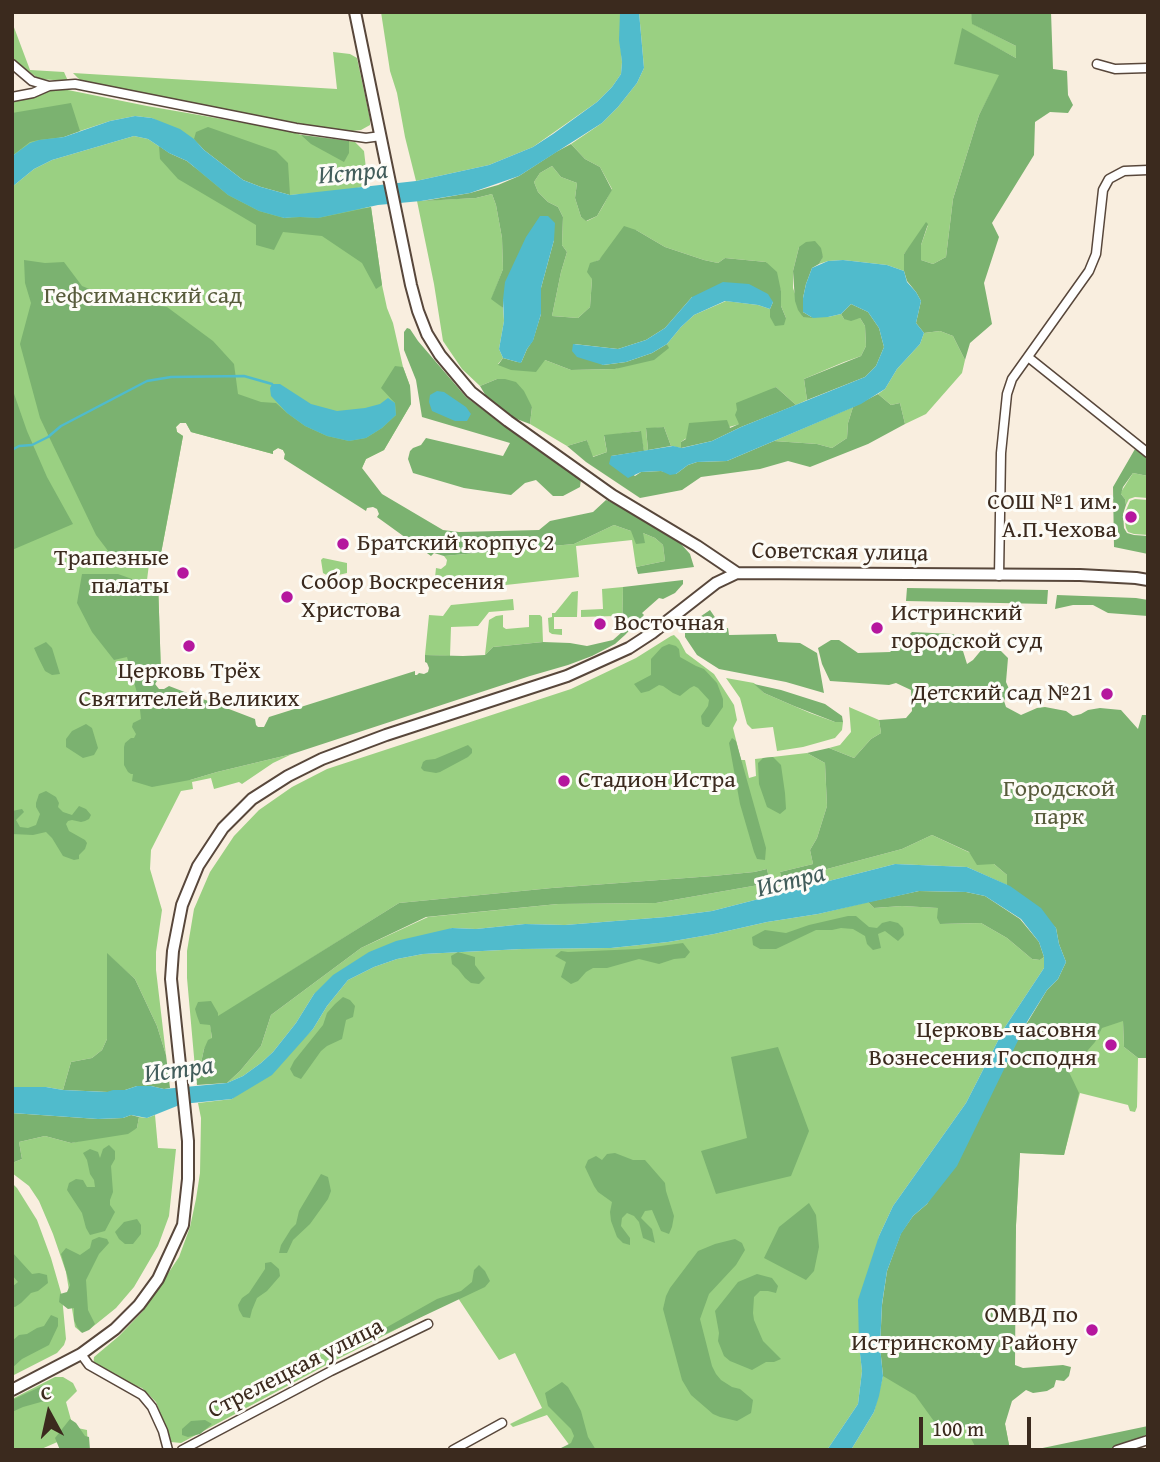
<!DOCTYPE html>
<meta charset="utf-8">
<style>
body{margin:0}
#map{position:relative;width:1160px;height:1462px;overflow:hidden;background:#f9eedf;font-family:"Gentium Book Plus",serif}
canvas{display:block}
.frame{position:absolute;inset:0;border:14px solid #3b2a1e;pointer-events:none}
.north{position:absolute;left:14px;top:1378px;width:70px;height:70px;-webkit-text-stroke:5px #fdfcf7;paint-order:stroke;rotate:352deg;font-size:19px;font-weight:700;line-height:28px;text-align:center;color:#3b2a1e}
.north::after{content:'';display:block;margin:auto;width:24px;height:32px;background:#3b2a1e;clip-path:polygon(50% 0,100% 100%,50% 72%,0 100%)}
.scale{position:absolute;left:919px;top:1417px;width:112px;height:32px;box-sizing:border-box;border:4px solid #3b2a1e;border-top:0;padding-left:9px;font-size:21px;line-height:24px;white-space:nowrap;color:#3b2a1e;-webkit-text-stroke:5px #fdfcf7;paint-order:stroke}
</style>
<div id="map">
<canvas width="1160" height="1462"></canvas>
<div class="frame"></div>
<div class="north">С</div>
<div class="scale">100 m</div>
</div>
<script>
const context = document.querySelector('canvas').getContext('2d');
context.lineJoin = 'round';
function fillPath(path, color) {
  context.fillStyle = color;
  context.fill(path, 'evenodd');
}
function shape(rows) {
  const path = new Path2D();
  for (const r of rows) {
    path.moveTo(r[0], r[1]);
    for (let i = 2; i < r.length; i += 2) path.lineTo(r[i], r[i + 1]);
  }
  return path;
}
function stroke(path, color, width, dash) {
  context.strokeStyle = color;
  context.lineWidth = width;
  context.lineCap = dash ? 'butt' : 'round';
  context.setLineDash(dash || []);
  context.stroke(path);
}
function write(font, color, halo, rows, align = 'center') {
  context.font = font + ' "Gentium Book Plus",serif';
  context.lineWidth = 6;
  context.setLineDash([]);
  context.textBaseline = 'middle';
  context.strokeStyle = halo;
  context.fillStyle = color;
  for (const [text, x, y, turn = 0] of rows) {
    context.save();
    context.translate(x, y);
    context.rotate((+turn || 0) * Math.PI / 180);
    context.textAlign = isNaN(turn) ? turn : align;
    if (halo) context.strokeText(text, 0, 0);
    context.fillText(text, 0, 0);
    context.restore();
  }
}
const green = shape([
 [381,12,620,12,620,40,622,62,621,74,612,87,597,102,533,147,489,165,416,181,405,137,397,93,390,71],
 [639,12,971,12,973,24,1016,46,1016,58,962,29,1000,75,979,115,953,199,946,257,933,264,921,260,921,245,928,225,904,254,904,271,887,265,843,260,828,261,819,264,823,256,799,247,793,271,793,288,803,317,828,317,841,314,844,319,860,318,865,326,866,346,861,356,844,362,804,379,807,400,796,405,776,387,737,410,740,424,685,439,681,442,681,448,671,446,664,427,646,429,648,450,644,451,640,431,604,436,607,452,592,457,587,440,567,446,530,424,532,407,497,379,480,386,462,369,443,341,434,284,417,201,476,198,492,194,496,205,502,238,503,269,492,298,503,308,504,321,499,349,503,358,498,364,545,360,571,370,615,369,668,348,667,344,681,327,694,315,726,301,758,305,770,309,770,317,786,318,781,306,781,291,766,262,725,258,718,263,704,260,665,247,636,230,608,251,599,260,590,264,592,279,590,307,578,318,552,316,561,272,567,252,562,245,563,217,558,207,548,202,538,192,534,182,540,173,552,166,561,177,577,183,575,198,581,217,587,221,597,216,603,206,612,189,600,167,585,159,571,144,602,123,618,107,637,83,644,68],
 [12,22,30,70,64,72,68,81,39,79,12,59],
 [333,52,350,54,357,58,370,119,370,125,361,130,343,132,296,125,85,85,73,73,337,89],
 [63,89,147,106,291,131,301,135,355,142,364,151,368,186,340,191,290,195,152,118,135,116,110,121,80,131,22,150,12,156,12,100,47,90],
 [134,136,148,139,169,153,284,218,371,207,382,285,387,308,393,323,403,367,410,386,411,404,384,450,366,459,362,468,284,459,285,454,283,450,278,448,273,451,273,454,191,432,186,423,180,423,176,427,177,432,183,436,172,496,159,564,149,564,147,580,158,581,161,674,155,684,190,780,217,772,292,754,273,763,242,784,239,782,214,789,211,778,192,782,193,789,181,791,151,850,150,869,162,910,156,952,156,970,166,1055,157,1026,135,979,107,954,107,1039,102,1050,92,1058,71,1062,63,1090,46,1087,12,1087,12,187,34,169,52,160],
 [940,331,953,336,965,360,962,373,926,414,905,424,900,403,891,405,878,394,885,389,897,369,920,344,924,333],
 [853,407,848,423,847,438,832,448,817,444,774,441],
 [1133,473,1148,476,1148,498,1135,497,1129,499,1126,505,1125,499,1121,494,1121,492],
 [1135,499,1148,500,1148,535,1134,534,1128,532,1126,528,1124,515,1130,501],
 [614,525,631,531,643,533,655,538,663,545,665,561,636,567,632,540,576,546,579,577,469,589,434,587,436,568,441,569,446,565,447,560,444,556,574,544],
 [323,558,347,563,347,573,330,577,323,573,321,560],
 [623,587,622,632,617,632,616,616,581,617,581,610,603,609,602,589],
 [578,591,577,617,554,617,554,629,562,629,562,635,552,634,549,632,548,618,552,617,552,613,555,613,572,592],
 [513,599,514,610,489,612,478,626,451,627,450,656,425,655,429,615,443,616,451,605],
 [367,603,369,611,333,618,330,607,347,604,348,608],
 [503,615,503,627,506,629,529,627,529,615,540,615,542,617,543,642,493,647,485,655,489,620,496,616],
 [674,635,679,640,686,653,714,674,734,705,737,720,733,728,741,760,745,760,749,778,756,776,755,759,807,753,825,763,827,806,817,838,810,850,813,864,780,872,782,881,902,849,932,835,994,864,1007,875,1007,885,967,867,895,864,712,911,666,917,565,925,525,924,476,929,452,928,314,994,296,1023,273,1052,261,1063,243,1076,227,1083,240,1071,261,1046,271,1015,361,948,428,917,558,904,656,903,770,883,767,869,754,872,713,876,552,888,399,903,210,1022,212,1039,204,1049,201,1063,195,1068,187,978,187,951,194,909,210,872,234,836,259,810,292,787,327,769,571,689,636,658,671,636],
 [726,678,754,683,764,693,810,713,835,722,843,722,842,730,835,738,803,747,777,751,773,727,752,729,747,724,740,698],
 [849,707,879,720,881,733,871,739,854,758,829,748,840,745,851,732],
 [868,902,874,908,902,906,939,908,940,924,981,923,1007,938,1032,959,1040,960,1044,957,1044,968,1005,1027,966,1103,893,1206,879,1236,859,1344,862,1371,858,1404,827,1450,573,1450,547,1415,513,1427,510,1424,542,1408,515,1353,499,1360,458,1298,330,1363,181,1443,171,1442,156,1402,142,1388,102,1374,93,1368,94,1357,119,1336,143,1311,179,1257,190,1227,196,1199,200,1173,201,1118,198,1103,232,1099,296,1046,313,1029,327,1006,348,980,374,967,397,959,423,954,522,949,611,948,668,942,714,934,767,922,818,914],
 [1123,1021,1124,1047,1138,1058,1137,1107,1135,1112,1130,1111,1128,1105,1080,1093,1064,1155,1020,1153,1005,1424,1010,1450,851,1450,874,1412,883,1376,1027,1023],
 [155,1115,158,1148,176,1149,169,1216,158,1246,134,1287,116,1308,90,1329,81,1332,75,1327,66,1272,53,1234,39,1201,29,1186,12,1173,12,1163,22,1159,19,1142,45,1136,71,1143,137,1128,139,1117,147,1118],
 [12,1183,17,1188,37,1220,51,1258,62,1296,66,1339,64,1345,57,1353,12,1376],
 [55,1377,63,1377,73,1383,77,1391,66,1402,73,1427,87,1430,88,1450,62,1440,39,1450,12,1450,12,1399]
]);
const forest = shape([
 [971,12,1051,12,1053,69,1067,71,1068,95,1073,105,1068,113,1050,112,1035,122,1034,155,992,223,999,237,984,283,992,324,970,343,965,360,953,336,940,331,924,333,916,323,921,301,916,292,907,281,904,271,904,254,926,222,928,224,921,245,921,260,933,264,946,257,953,199,979,115,999,75,954,64,962,28,1016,58,1016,46,972,24],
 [71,103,80,131,64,137,39,140,30,142,12,156,12,113],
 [208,127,276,151,288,163,290,195,261,187,243,180,204,150,194,139,196,132],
 [301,135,349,141,349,153,344,162,311,144],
 [571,144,585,159,600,167,612,190,597,216,586,221,581,217,575,198,577,183,561,177,552,166,540,173,534,182,538,192,548,202,558,207,563,217,562,245,567,252,561,272,552,316,578,318,590,307,592,279,587,272,590,263,599,260,624,226,636,230,665,247,704,260,718,263,725,258,766,262,777,272,781,291,781,306,786,318,784,325,775,326,770,317,770,309,773,302,692,297,665,328,646,340,618,349,574,344,603,365,626,362,652,353,667,344,669,348,654,360,615,369,571,370,545,360,536,372,511,370,498,365,503,358,521,363,527,349,533,340,541,314,541,288,554,240,503,300,503,308,491,299,503,269,502,238,496,205,492,194,476,198,423,201,470,193,498,185,519,176,556,152],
 [159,146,169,153,187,161,228,195,259,211,284,218,300,217,318,218,371,207,382,285,376,289,362,263,322,236,283,232,274,250,256,245,256,225,178,179,160,159],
 [815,241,821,248,823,257,819,264,812,268,806,284,803,298,803,312,813,318,803,317,798,310,795,301,793,271,799,247,806,242],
 [24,260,45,263,64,262,82,286,114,299,167,307,213,341,234,364,238,394,261,402,276,403,287,413,305,426,327,436,349,441,366,438,382,428,396,415,395,403,381,388,395,366,403,367,410,386,411,404,384,450,366,459,362,468,382,494,443,530,459,532,539,530,550,521,593,512,606,500,621,506,681,544,690,554,694,567,638,574,636,567,665,561,663,545,655,538,643,533,645,543,636,544,631,531,614,525,574,544,444,556,434,553,431,556,377,517,379,514,377,509,373,507,367,508,366,511,284,459,285,454,283,450,278,448,273,451,273,454,191,432,186,423,180,423,176,427,177,432,183,436,159,564,127,559,115,560,96,535,40,418,20,344,31,303,25,283],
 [851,304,868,312,879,328,884,347,876,366,865,377,807,400,804,379,861,356,866,346,865,326,860,318,851,321,844,319,841,314],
 [407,328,410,329,418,341,466,397,527,443,581,479,580,487,563,496,553,496,536,480,525,483,511,495,464,488,413,473,408,459,410,451,413,448,421,445,426,438,503,456,510,443,422,417,416,380,404,350,404,332],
 [497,379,505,379,516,382,524,391,532,407,530,424,514,418,486,396,480,386],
 [776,387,796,405,741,427,712,441,681,448,681,442,686,439,689,423,727,420,730,428,739,424,735,415,737,410,736,403],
 [12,388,27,431,47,477,73,524,12,550],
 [878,394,891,405,900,403,905,424,868,444,810,467,788,461,760,469,701,477,682,490,640,498,586,462,567,446,587,440,593,457,607,452,604,435,641,431,644,451,611,456,635,476,641,472,661,471,676,474,688,465,697,462,727,461,774,441,817,444,832,448,847,438,848,423,853,407],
 [664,427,671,446,648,450,646,428],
 [1135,449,1148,459,1148,476,1133,473,1123,487,1121,494,1125,499,1126,505,1123,514,1124,528,1127,533,1134,535,1148,536,1148,554,1114,547,1113,487],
 [82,574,118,574,132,579,158,581,161,674,155,684,159,689,164,689,169,686,255,719,256,725,258,727,264,727,269,717,415,671,415,675,417,675,419,673,424,674,428,672,429,668,427,663,425,662,425,655,463,656,485,655,493,647,543,642,570,643,587,646,613,640,622,632,623,587,683,580,683,584,675,593,663,599,659,598,642,613,644,615,625,635,615,644,592,656,568,665,530,676,292,754,217,772,190,780,152,787,132,781,133,774,131,774,128,772,124,765,124,747,125,743,131,738,134,738,136,734,132,727,133,723,141,719,139,700,127,657,114,660,92,632,77,603],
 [907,588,1048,590,1047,604,906,601],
 [1057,595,1136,598,1148,600,1148,616,1108,613,1093,605,1073,605,1055,609],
 [710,610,723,629,728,628,729,635,776,634,778,642,800,643,817,653,824,693,786,682,719,669,697,655,685,637,685,629,688,625],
 [912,632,953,634,959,638,967,664,973,660,983,648,999,649,1008,658,1006,682,1009,689,1004,701,1006,707,1021,715,1037,708,1045,707,1066,711,1073,716,1081,714,1088,710,1100,708,1121,710,1138,729,1142,715,1148,715,1148,1058,1138,1058,1124,1047,1123,1021,1102,1028,1095,1042,1069,1072,1079,1093,1064,1155,1020,1153,1016,1225,1015,1365,1023,1368,1063,1365,1071,1367,1069,1376,1064,1381,1056,1380,1054,1387,1047,1391,1033,1393,1026,1390,1012,1401,1005,1424,1010,1450,977,1450,965,1427,936,1424,915,1395,883,1376,880,1347,882,1305,887,1271,901,1233,913,1216,927,1204,1027,1023,1047,990,1058,979,1066,962,1059,944,1056,928,1007,885,1007,875,994,864,977,865,969,852,932,835,902,849,782,881,780,872,813,864,810,850,817,838,827,806,825,763,807,753,829,748,854,758,871,739,881,733,879,720,906,718,912,711,911,690,896,683,889,685,830,681,822,664,818,648,831,640,839,640,858,653,890,652],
 [46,642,52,648,60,674,52,675,45,671,38,657,34,648],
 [669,644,676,646,679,649,680,657,696,666,704,669,717,683,723,699,723,707,709,727,706,727,702,724,701,716,708,706,709,700,698,688,694,686,690,688,680,696,673,693,663,686,659,685,649,691,641,693,634,684,651,675,651,659,662,647],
 [754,684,781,690,825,704,842,716,843,722,835,722,794,706,764,693],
 [86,724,92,728,98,748,94,755,83,758,66,747,66,739,72,731],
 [732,738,736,741,766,848,765,860,757,859,754,852,740,804,729,743],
 [468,745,472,749,472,753,468,757,440,772,436,773,424,771,421,768,423,762,426,760,435,759],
 [773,757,781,765,785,793,786,809,780,814,767,807,759,784,758,763,763,758],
 [46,791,56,797,59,803,58,807,63,812,72,815,79,806,86,809,91,815,89,819,85,821,81,822,72,820,68,821,66,824,69,831,85,840,87,843,85,849,79,855,79,859,74,860,63,856,52,838,46,832,33,835,12,834,12,811,22,809,24,812,16,820,20,827,28,828,36,825,40,814,36,807,36,803,39,794],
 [767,869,770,883,656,903,558,904,426,917,361,948,271,1015,261,1046,240,1071,227,1083,197,1085,195,1068,201,1063,204,1049,208,1040,212,1038,210,1025,200,1024,197,1016,195,1009,198,1002,211,1001,218,1013,218,1016,399,903,552,888,713,876,754,872],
 [919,891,966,892,985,896,1020,919,1039,942,1044,957,1040,960,1032,959,1007,938,981,923,940,924,937,918,938,908,902,906,874,908,868,902],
 [848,916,856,916,869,927,877,928,882,923,890,921,898,923,903,928,904,935,898,941,885,931,878,934,881,948,873,950,867,944,865,936,853,929,841,928,832,930,816,930,776,949,760,949,753,945,752,937,765,930,786,933,809,925],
 [683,943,690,952,685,958,674,959,659,964,639,959,607,968,593,968,586,972,578,981,571,984,561,977,566,962,555,956,561,951,568,952,638,949],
 [458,952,475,957,475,965,485,978,479,984,471,983,465,978,458,969,452,964,451,956],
 [107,953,135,979,157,1026,166,1055,170,1088,164,1089,151,1086,137,1086,125,1090,108,1092,63,1090,71,1062,92,1058,102,1050,107,1039],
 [343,997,350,1000,355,1006,353,1017,346,1020,342,1039,327,1046,321,1051,301,1079,294,1076,290,1069,294,1061,323,1025,327,1013,335,1004],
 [778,1047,809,1131,791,1176,716,1194,701,1151,747,1138,731,1057],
 [12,1113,98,1119,123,1118,131,1115,139,1117,137,1128,128,1134,71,1143,45,1136,19,1142,22,1159,12,1163],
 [109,1145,115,1151,115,1159,111,1166,113,1192,110,1200,110,1205,115,1212,105,1231,90,1235,86,1228,82,1213,67,1190,69,1183,76,1179,83,1180,87,1187,95,1187,94,1180,90,1174,87,1160,83,1153,90,1149,98,1152,100,1158,103,1149],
 [615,1153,633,1160,645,1160,665,1183,666,1191,674,1216,672,1227,669,1234,661,1231,652,1210,645,1211,641,1218,652,1229,655,1243,643,1238,639,1222,634,1216,627,1213,622,1218,621,1226,630,1238,630,1245,623,1243,617,1237,611,1221,610,1212,612,1202,598,1192,594,1186,585,1167,588,1160,596,1156,602,1160,607,1154],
 [321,1174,328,1177,331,1191,328,1199,310,1224,293,1240,287,1253,279,1253,281,1245,291,1229,296,1224,299,1211],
 [809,1203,816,1215,819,1247,814,1271,806,1280,764,1258,779,1227],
 [137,1219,141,1225,141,1234,133,1244,125,1244,119,1239,115,1232,124,1222],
 [99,1237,107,1239,109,1243,99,1254,86,1280,88,1310,95,1324,89,1330,82,1333,77,1327,74,1320,74,1308,68,1309,59,1302,60,1294,67,1292,70,1285,61,1254,66,1248,80,1255,90,1248,92,1240],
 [735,1239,742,1243,745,1250,736,1265,709,1294,700,1319,712,1366,716,1374,721,1380,732,1387,740,1389,753,1400,751,1413,737,1421,720,1417,713,1414,691,1395,682,1380,663,1309,666,1296,670,1288,698,1251,715,1244],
 [12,1252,32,1274,39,1273,47,1275,48,1283,38,1291,31,1293,21,1303,15,1307,12,1306,12,1287,18,1282,12,1275],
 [271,1262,279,1269,280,1276,267,1291,257,1298,252,1310,250,1318,243,1317,239,1310,238,1305,242,1298,249,1293,265,1269,265,1263],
 [479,1265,485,1271,490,1281,485,1287,377,1338,373,1335,437,1299,461,1291,472,1282,474,1270],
 [757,1274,772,1278,778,1286,776,1293,768,1291,760,1291,754,1297,753,1313,754,1320,763,1341,781,1359,774,1362,766,1362,752,1370,730,1361,724,1356,718,1341,719,1333,715,1311,738,1282],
 [51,1315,58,1318,58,1326,49,1345,22,1359,12,1368,12,1341,19,1335,27,1334,37,1328,44,1326],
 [562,1382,568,1387,572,1394,581,1411,588,1437,596,1450,557,1450,571,1443,574,1436,571,1429,548,1406,545,1393],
 [42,1386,52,1393,48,1400,23,1407,12,1412,12,1400],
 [70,1419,76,1423,85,1436,89,1437,90,1450,60,1450,55,1438],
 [205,1420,212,1424,200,1434,188,1437,182,1435,182,1429,191,1421],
 [1148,1426,1148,1434,1110,1450,1033,1450]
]);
const water = shape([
 [620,12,639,12,644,68,637,83,618,107,602,123,519,176,470,193,421,201,378,205,318,218,300,217,284,218,259,211,228,195,187,161,169,153,148,139,134,136,52,160,34,169,12,187,12,156,30,143,39,140,64,137,110,121,135,116,152,118,180,129,194,139,204,150,243,180,261,187,290,195,416,181,489,165,533,147,553,134,597,102,612,87,621,74,622,62,619,40],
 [540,216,548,216,555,223,554,240,541,288,541,314,533,341,527,349,521,363,503,358,499,349,504,321,503,300,505,282,526,237],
 [843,260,887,265,904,271,907,282,916,292,921,301,916,323,924,333,920,344,897,369,885,389,861,404,727,461,697,462,688,465,676,474,670,475,661,471,641,472,628,478,609,464,611,456,673,446,682,448,712,441,741,427,865,377,876,366,884,347,879,328,868,312,851,304,841,314,828,317,813,318,803,312,803,298,806,284,812,268,828,261],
 [723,282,749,284,768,294,773,302,770,309,758,305,725,301,694,315,681,327,667,344,652,353,626,362,603,365,577,357,572,351,573,344,618,349,646,340,665,328,692,297],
 [272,384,280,384,311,404,337,411,365,408,380,404,388,398,395,403,396,415,382,428,366,438,349,441,327,436,305,426,287,413,271,396,270,388],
 [437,391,444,392,466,407,471,414,467,421,455,421,432,411,429,402,430,395],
 [895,864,967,867,1010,886,1041,908,1056,928,1059,944,1066,962,1058,979,1047,990,1027,1022,957,1166,927,1204,913,1216,901,1234,887,1271,882,1304,880,1347,883,1376,879,1396,874,1412,851,1450,827,1450,858,1404,862,1371,859,1345,858,1300,879,1236,893,1206,966,1103,1005,1027,1044,968,1044,957,1039,942,1021,919,985,896,966,892,919,891,818,914,767,922,714,934,668,942,611,948,522,949,423,954,397,959,374,967,348,980,327,1006,313,1029,272,1075,232,1099,182,1104,147,1118,131,1115,123,1118,98,1119,12,1113,12,1087,46,1087,63,1090,107,1092,113,1090,125,1090,137,1086,151,1086,164,1089,227,1083,243,1076,261,1063,273,1052,296,1023,314,994,333,975,369,952,396,941,452,928,476,929,525,924,565,925,666,917,712,911]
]);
const stream = shape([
 [12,450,19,446,32,445,48,437,61,426,147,381,171,377,244,376,272,384]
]);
const minor = shape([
 [12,64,32,81,49,86],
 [1097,64,1115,69,1148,68],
 [12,97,33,93,49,86,75,84,296,128,366,138,381,136],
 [1028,357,1148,453],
 [999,576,1001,453,1007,394,1012,379,1089,271,1096,254,1103,190,1109,179,1124,171,1148,170],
 [81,1354,89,1365,142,1395,152,1407,163,1431,168,1450],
 [182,1450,331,1371,428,1324],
 [453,1450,502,1423],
 [1117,1450,1148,1440]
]);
const major = shape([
 [355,12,411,285,418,311,427,334,440,355,471,392,508,421,612,495,697,546,737,573],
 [12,1390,81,1354,115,1329,139,1305,158,1279,183,1225,188,1179,188,1141,171,979,173,951,182,905,198,866,223,828,252,799,288,776,322,759,386,735,567,676,629,648,652,633,716,583,737,573,1080,575,1136,578,1148,580]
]);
const markers = [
 [1131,517,7,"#b5179e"],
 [343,544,7,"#b5179e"],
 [183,573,7,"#b5179e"],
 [287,597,7,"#b5179e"],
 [600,624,7,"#b5179e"],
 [877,628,7,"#b5179e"],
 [189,646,7,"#b5179e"],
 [1107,694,7,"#b5179e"],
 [564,781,7,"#b5179e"],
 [1111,1045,7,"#b5179e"],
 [1092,1330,7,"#b5179e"]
];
const parkNames = [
 ["Гефсиманский сад",143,297],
 ["Городской",1059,790],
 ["парк",1059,818]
];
const poiNames = [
 ["СОШ №1 им.",1117,503],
 ["А.П.Чехова",1117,531],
 ["Братский корпус 2",357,544,"left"],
 ["Трапезные",169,559],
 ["палаты",169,587],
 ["Собор Воскресения",301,583,"left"],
 ["Христова",301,611,"left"],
 ["Истринский",891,614,"left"],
 ["городской суд",891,642,"left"],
 ["Восточная",614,624,"left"],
 ["Церковь Трёх",189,672,"center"],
 ["Святителей Великих",189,700,"center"],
 ["Детский сад №21",1093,694],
 ["Стадион Истра",578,781,"left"],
 ["Церковь-часовня",1097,1031],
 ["Вознесения Господня",1097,1059],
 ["ОМВД по",1078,1316],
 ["Истринскому Району",1078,1344]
];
const streetNames = [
 ["Советская улица",840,553,1],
 ["Стрелецкая улица",296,1369,-27]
];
const waterNames = [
 ["Истра",353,174,-5],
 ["Истра",791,882,-14],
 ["Истра",179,1071,-8]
];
fillPath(green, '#9ad082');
fillPath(forest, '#7bb270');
fillPath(water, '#50bbcc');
stroke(stream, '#50bbcc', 2.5);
stroke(minor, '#58473b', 11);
stroke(major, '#58473b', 14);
stroke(minor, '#fff', 8);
stroke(major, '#fff', 10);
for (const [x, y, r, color] of markers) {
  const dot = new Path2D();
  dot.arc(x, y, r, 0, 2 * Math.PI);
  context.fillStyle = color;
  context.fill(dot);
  stroke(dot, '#fdfcf7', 2.5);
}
write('24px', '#585c3c', '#fdfcf7', parkNames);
write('24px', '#3b2a1e', '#fdfcf7', poiNames, 'right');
write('24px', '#3b2a1e', '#fdfcf7', streetNames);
write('italic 26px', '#425d5b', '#fdfcf7', waterNames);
</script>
